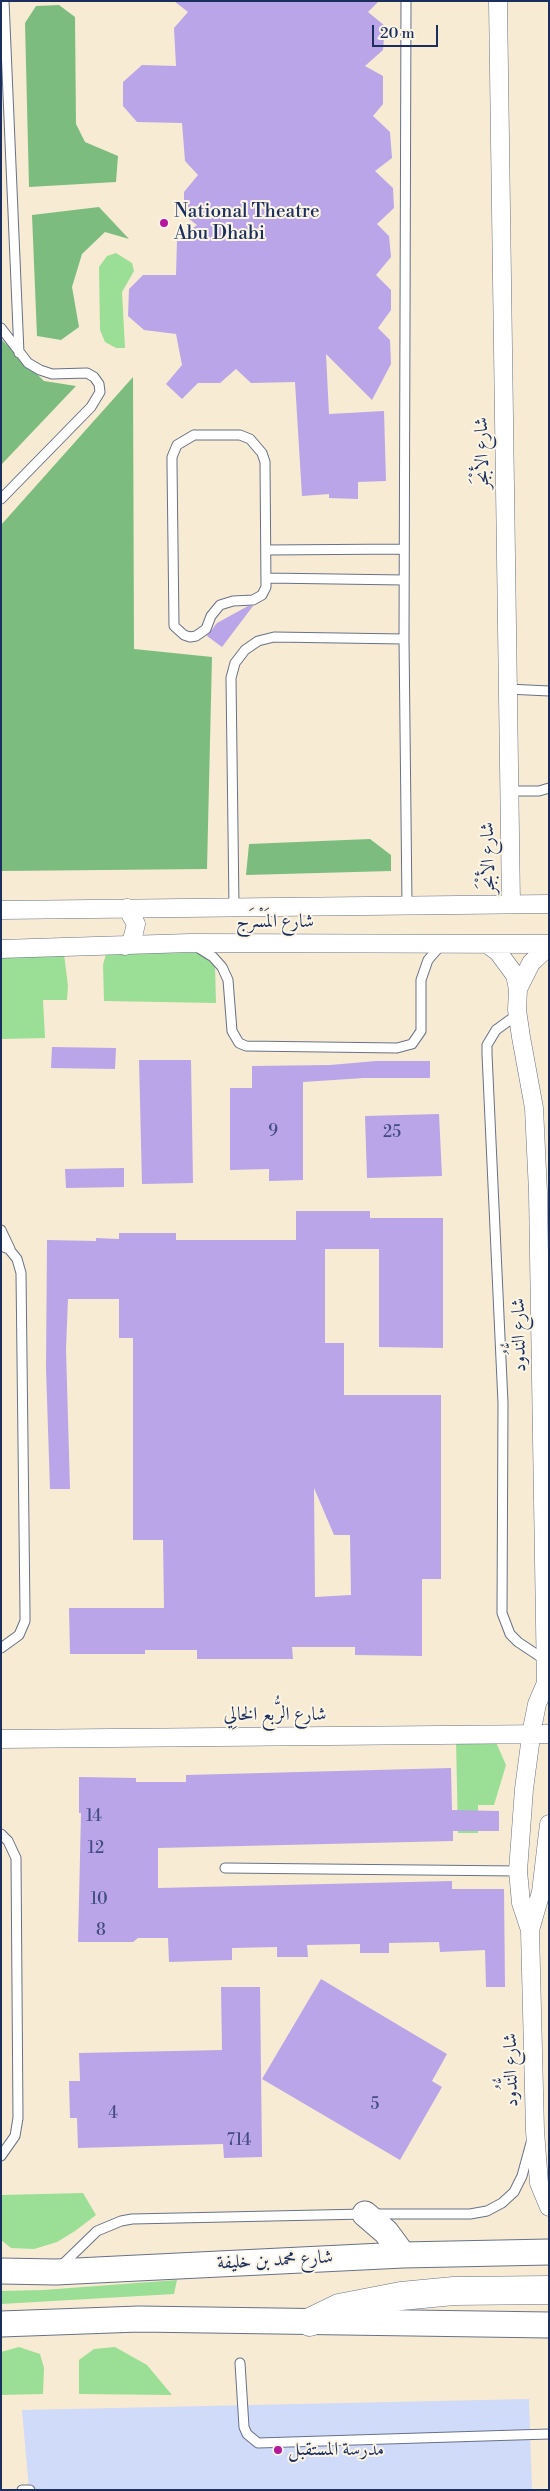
<!DOCTYPE html>
<meta charset="utf-8">
<style>
body{margin:0}
#map{position:relative;width:550px;height:2491px;overflow:hidden;background:#f7ebd3;font-family:"Libre Bodoni",serif}
canvas{display:block}
.frame{position:absolute;inset:0;border:2px solid #1b2f5e;pointer-events:none}
.scale{position:absolute;left:372px;top:25px;width:66px;height:22px;box-sizing:border-box;border:2px solid #1b2f5e;border-top:0;padding-left:6px;font-size:15px;line-height:18px;white-space:nowrap;color:#1b2f5e;-webkit-text-stroke:4px #fcf5e5;paint-order:stroke}
</style>
<div id="map">
<canvas width="550" height="2491"></canvas>
<div class="frame"></div>
<div class="scale">20 m</div>
</div>
<script>
const context = document.querySelector('canvas').getContext('2d');
context.lineJoin = 'round';
function fillPath(path, color) {
  context.fillStyle = color;
  context.fill(path, 'evenodd');
}
function shape(rows) {
  const path = new Path2D();
  for (const r of rows) {
    path.moveTo(r[0], r[1]);
    for (let i = 2; i < r.length; i += 2) path.lineTo(r[i], r[i + 1]);
  }
  return path;
}
function stroke(path, color, width, dash) {
  context.strokeStyle = color;
  context.lineWidth = width;
  context.lineCap = dash ? 'butt' : 'round';
  context.setLineDash(dash || []);
  context.stroke(path);
}
function write(font, color, halo, rows, align = 'center') {
  context.font = font + ' "Libre Bodoni",Amiri,serif';
  context.lineWidth = 4;
  context.setLineDash([]);
  context.textBaseline = 'middle';
  context.strokeStyle = halo;
  context.fillStyle = color;
  for (const [text, x, y, turn = 0] of rows) {
    context.save();
    context.translate(x, y);
    context.rotate((+turn || 0) * Math.PI / 180);
    context.textAlign = isNaN(turn) ? turn : align;
    if (halo) context.strokeText(text, 0, 0);
    context.fillText(text, 0, 0);
    context.restore();
  }
}
const built = shape([
 [529,2399,532,2490,29,2490,22,2410]
]);
const green = shape([
 [116,253,132,263,134,271,122,292,125,348,116,348,105,342,100,330,99,267,107,256],
 [1,943,64,954,68,986,67,1000,43,1000,45,1038,1,1039],
 [208,949,215,966,216,1003,104,1001,103,965,106,954],
 [456,1740,495,1740,506,1765,494,1805,478,1805,478,1833,458,1833],
 [83,2193,96,2215,75,2231,57,2242,34,2249,11,2248,1,2240,1,2195],
 [177,2280,174,2294,1,2304,1,2291,43,2290],
 [19,2347,40,2354,44,2368,43,2394,1,2395,1,2352],
 [115,2347,147,2365,172,2395,79,2394,79,2360,94,2349]
]);
const forest = shape([
 [59,5,75,17,76,124,85,142,118,156,116,182,29,187,25,23,36,6],
 [99,207,129,239,105,232,82,254,72,287,79,327,61,340,37,336,32,215],
 [1,339,44,381,76,386,1,465],
 [133,377,134,649,212,657,207,869,1,871,1,525],
 [370,839,391,855,391,871,246,875,249,844]
]);
const building = shape([
 [174,1,379,1,368,12,385,26,383,50,365,66,383,76,383,104,373,116,390,132,392,158,375,171,393,188,394,208,377,224,389,236,391,257,376,275,391,290,391,310,378,328,390,340,391,364,372,400,326,354,329,414,384,411,386,481,358,482,358,499,329,498,329,494,302,496,295,382,251,383,236,369,220,383,198,383,182,399,166,384,182,365,176,334,144,330,128,316,129,289,143,275,176,275,177,240,197,225,184,215,184,192,198,175,185,161,182,123,137,122,123,106,123,82,142,65,176,66,174,28,188,12],
 [248,606,253,606,222,647,207,636,217,623],
 [52,1047,116,1048,115,1069,51,1068],
 [139,1060,191,1060,193,1183,142,1184],
 [376,1061,430,1061,430,1078,364,1078,303,1082,303,1180,269,1181,269,1169,230,1170,230,1088,252,1088,252,1066,330,1065],
 [439,1114,442,1176,367,1178,365,1116],
 [124,1168,124,1187,66,1188,65,1169],
 [296,1211,370,1211,370,1218,443,1218,443,1348,379,1347,379,1249,325,1249,325,1343,344,1343,344,1395,441,1395,441,1579,422,1579,422,1656,355,1655,355,1647,292,1647,293,1659,197,1659,197,1650,145,1650,145,1654,70,1654,69,1608,164,1608,163,1540,133,1540,133,1338,119,1338,119,1299,68,1299,66,1349,70,1489,50,1489,46,1369,47,1240,96,1241,96,1238,119,1239,119,1233,176,1233,176,1240,296,1240],
 [314,1488,334,1535,350,1535,351,1595,315,1597],
 [451,1768,452,1810,499,1811,499,1831,453,1831,453,1841,158,1848,158,1888,452,1881,452,1889,504,1889,505,1987,486,1987,485,1950,440,1952,439,1942,389,1943,389,1953,360,1953,360,1944,307,1945,308,1957,277,1957,277,1947,232,1948,232,1960,169,1962,168,1938,138,1938,133,1942,78,1942,81,1813,79,1813,79,1777,136,1778,136,1782,186,1782,186,1775],
 [321,1979,447,2054,432,2081,442,2087,400,2160,262,2079],
 [221,1987,260,1987,262,2157,224,2158,223,2144,78,2148,77,2118,70,2118,69,2081,80,2081,79,2053,222,2050]
]);
const lane = shape([
 [4,1,19,353],
 [406,1,404,639,407,905],
 [1,328,28,363,40,370,52,374,87,373,94,377,99,384,100,392,91,407,1,499],
 [194,435,240,435,250,439,262,453,265,462,266,587,262,595,253,600,233,601,220,605,211,616,206,629,196,636,190,637,184,635,174,626,172,464,172,457,177,445,194,435],
 [266,550,404,549],
 [266,578,404,580],
 [507,689,549,691],
 [509,791,539,791,549,788],
 [234,907,231,678,235,663,245,650,258,641,274,637,404,639],
 [197,947,213,957,222,967,228,980,232,1031,239,1043,246,1046,397,1048,412,1044,421,1031,421,980,428,960,441,945],
 [518,1014,496,1030,487,1045,487,1054,503,1403,502,1613,510,1634,518,1642,545,1660],
 [1,1230,10,1249],
 [1,1246,9,1249,17,1259,21,1273,25,1613,25,1621,19,1635,1,1648],
 [1,1834,8,1841,16,1858,18,2118,15,2136,1,2156],
 [225,1868,518,1871],
 [60,2267,97,2231,121,2221,132,2219,365,2214,470,2214,487,2211,502,2203,514,2192,522,2176,531,2143],
 [240,2363,244,2427,247,2434,258,2443,549,2434],
 [22,2490,30,2490]
]);
const street = shape([
 [498,1,511,904],
 [1,910,549,904],
 [487,944,498,952,515,975,518,989,517,1010,521,1037,534,1108,538,1192,546,1683,549,1691],
 [125,946,132,940,136,924,127,908],
 [1,949,190,943,549,944],
 [518,989,531,963,549,946],
 [546,1683,537,1704,532,1729,524,1789,518,1871,521,1903,530,1930,535,2131,539,2183,549,2207],
 [1,1739,549,1734],
 [530,1930,541,1892,549,1824]
]);
const secondary = shape([
 [365,2214,386,2232,403,2255],
 [1,2271,56,2272,403,2255,549,2252],
 [1,2324,139,2319,549,2325]
]);
const primary = shape([
 [310,2322,339,2308,401,2296,454,2291,549,2290]
]);
const markers = [
 [164,223,5,"#b5179e"],
 [278,2450,5,"#b5179e"]
];
const numberNames = [
 ["9",273,1132],
 ["25",392,1133],
 ["14",94,1817],
 ["12",96,1849],
 ["10",99,1900],
 ["8",101,1931],
 ["5",375,2105],
 ["4",113,2114],
 ["714",239,2141]
];
const poiNames = [
 ["National Theatre",174,212],
 ["Abu Dhabi",174,234],
 ["مدرسة المستقبل",288,2450]
];
const streetNames = [
 ["شارع الأبْجَر",483,453,-91],
 ["شارع الأبْجَر",489,858,-91],
 ["شارع المَسْرَج",275,922],
 ["شارع النُّدُود",520,1335,-91],
 ["شارع الرُّبع الخالِي",275,1715],
 ["شارع النُّدُود",512,2070,-91],
 ["شارع محمد بن خليفة",275,2261,-3]
];
fillPath(built, '#d0daf9');
fillPath(green, '#9bde96');
fillPath(forest, '#7cbd7f');
fillPath(building, '#baa5e8');
stroke(lane, '#687187', 11);
stroke(street, '#687187', 19);
stroke(secondary, '#687187', 27);
stroke(primary, '#687187', 29);
stroke(lane, '#fff', 9);
stroke(street, '#fff', 18);
stroke(secondary, '#fff', 25);
stroke(primary, '#fff', 28);
for (const [x, y, r, color] of markers) {
  const dot = new Path2D();
  dot.arc(x, y, r, 0, 2 * Math.PI);
  context.fillStyle = color;
  context.fill(dot);
  stroke(dot, '#fcf5e5', 2);
}
write('16px', '#434c80', null, numberNames);
write('19px', '#1b2f5e', '#fcf5e5', poiNames, 'left');
write('19px', '#1b2f5e', '#fcf5e5', streetNames);
</script>
